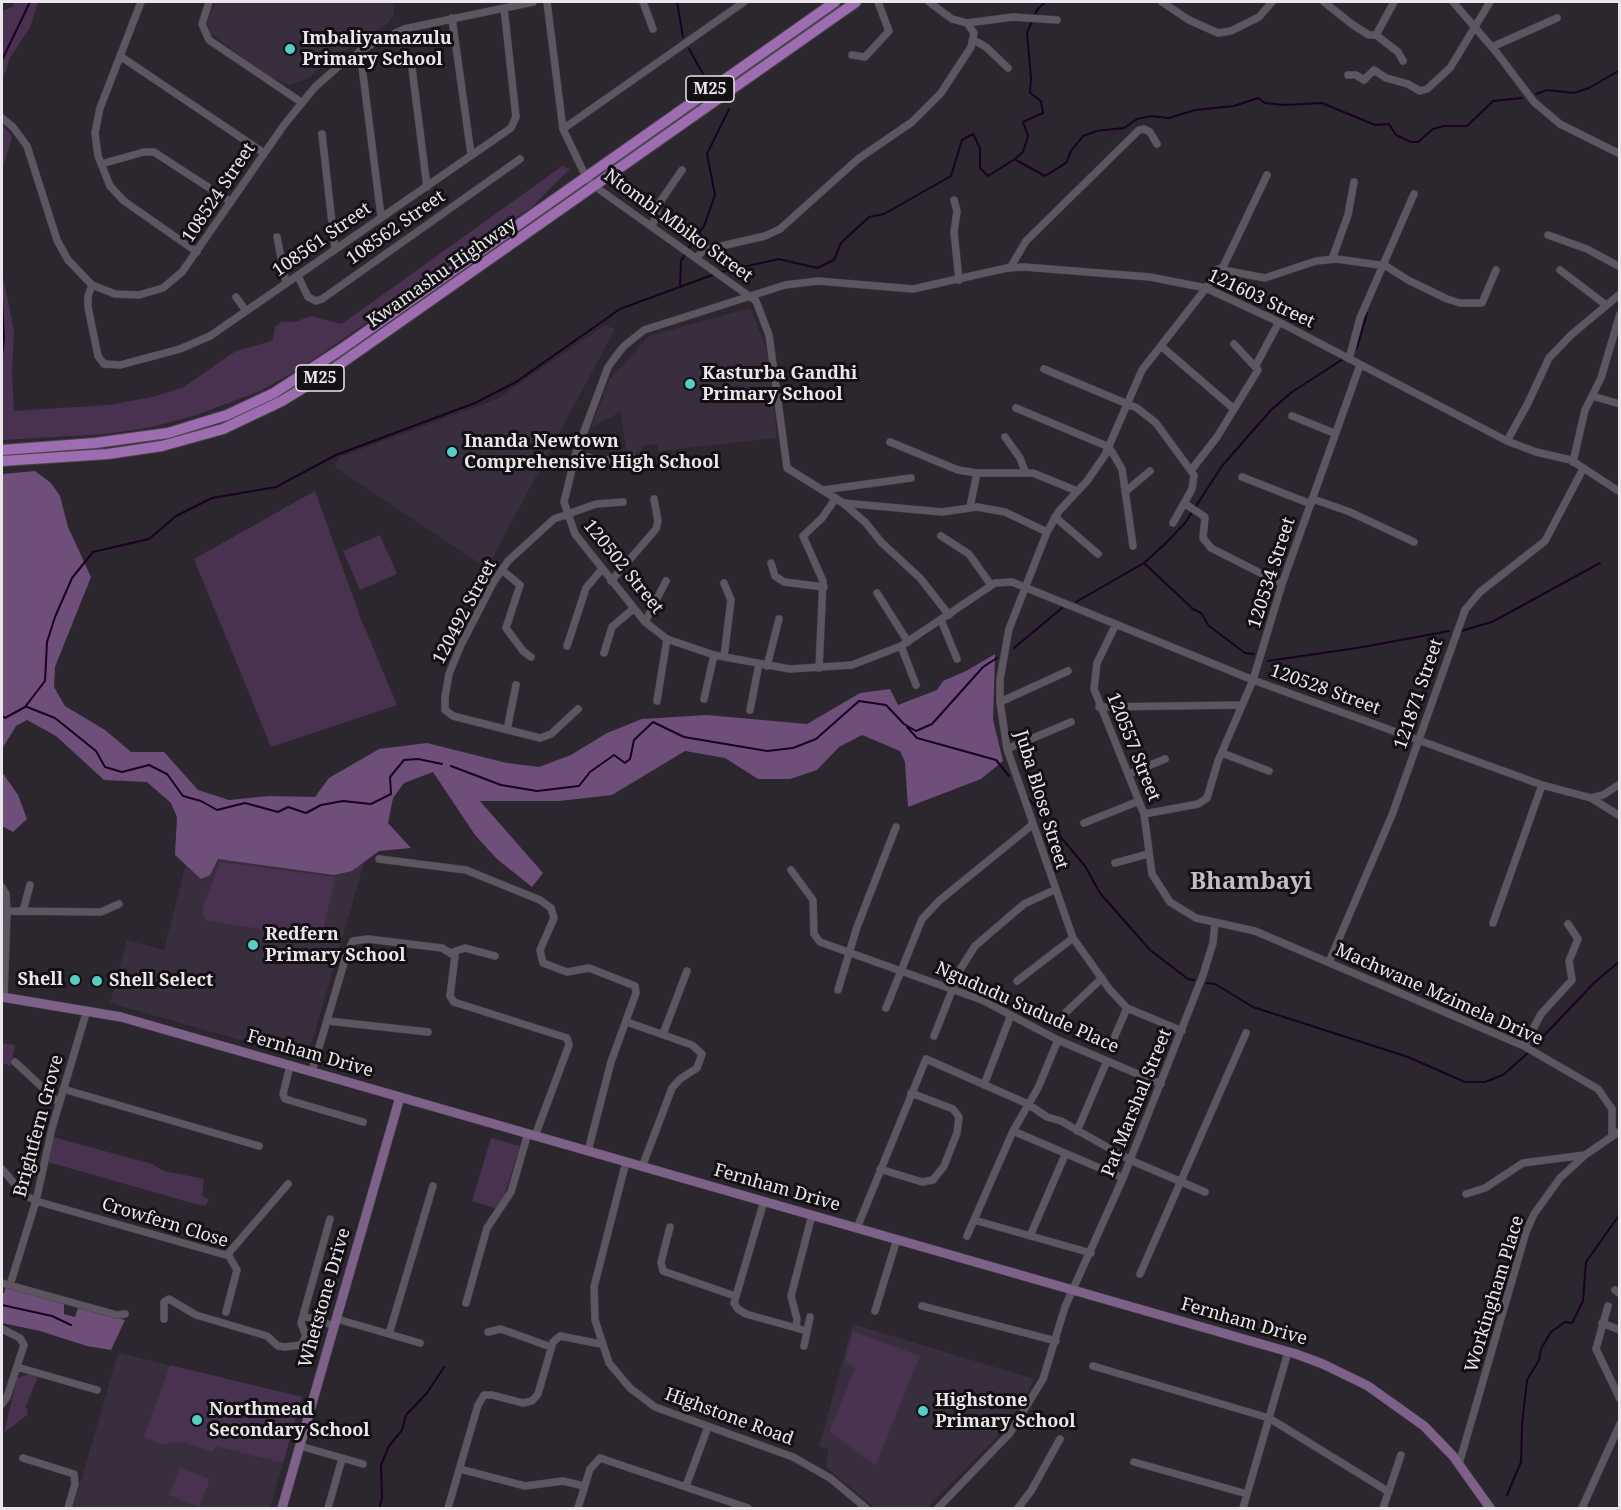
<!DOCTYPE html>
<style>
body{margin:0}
#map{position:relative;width:1621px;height:1510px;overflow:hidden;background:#2c262f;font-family:"Noto Serif",serif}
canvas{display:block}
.frame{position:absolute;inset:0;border:3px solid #eae6ec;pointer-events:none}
</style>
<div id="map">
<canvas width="1621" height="1510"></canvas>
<div class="frame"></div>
</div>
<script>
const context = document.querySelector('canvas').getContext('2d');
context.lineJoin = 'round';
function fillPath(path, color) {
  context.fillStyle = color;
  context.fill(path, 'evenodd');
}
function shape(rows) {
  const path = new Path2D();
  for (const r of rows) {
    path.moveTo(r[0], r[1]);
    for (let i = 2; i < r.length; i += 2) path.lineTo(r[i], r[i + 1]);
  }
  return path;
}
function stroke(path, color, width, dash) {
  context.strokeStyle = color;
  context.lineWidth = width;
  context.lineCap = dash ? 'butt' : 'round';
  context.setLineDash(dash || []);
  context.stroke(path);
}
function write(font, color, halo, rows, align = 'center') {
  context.font = font + ' "Noto Serif",serif';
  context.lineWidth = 6;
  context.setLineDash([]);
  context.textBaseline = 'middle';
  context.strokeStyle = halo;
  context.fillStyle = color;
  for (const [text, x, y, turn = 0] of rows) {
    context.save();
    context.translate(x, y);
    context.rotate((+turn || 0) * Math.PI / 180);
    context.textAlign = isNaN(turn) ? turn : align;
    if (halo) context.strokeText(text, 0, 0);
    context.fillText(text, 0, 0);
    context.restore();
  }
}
const built = shape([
 [215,2,393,2,394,14,387,24,331,59,308,79,289,85,270,77,211,34,207,23],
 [750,308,766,348,773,388,777,438,659,451,657,444,642,446,641,453,627,454,620,412,591,428,609,380,649,336],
 [605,325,615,329,487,568,336,468,335,464,340,457,497,399],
 [192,840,365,860,307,1059,110,1003,127,940,164,950],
 [853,1324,1034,1379,1022,1404,997,1437,927,1508,875,1508,826,1467,828,1449,819,1446],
 [118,1353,302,1397,270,1508,73,1508]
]);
const green = shape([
 [15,2,38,2,30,27,10,58,3,79,2,94,2,11,12,7],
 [2,124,12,137,3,167,2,187],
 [562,166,570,169,533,206,300,369,260,391,197,415,152,427,107,434,2,440,2,272,14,331,12,372,14,411,109,405,152,397,182,388,236,351,269,342,273,339,275,327,281,322,295,322,311,316,342,324],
 [315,491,361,619,397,705,271,747,194,559],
 [380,535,397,574,360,590,343,551],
 [220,862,335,877,323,931,317,934,281,932,208,921,203,916,203,908],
 [2,1043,15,1045,11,1066,2,1063],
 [53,1137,152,1164,164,1171,204,1179,202,1196,209,1199,206,1206,192,1203,48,1162],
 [491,1138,520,1146,500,1210,472,1201],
 [853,1331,920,1356,876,1465,829,1432,855,1368,845,1361],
 [170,1365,302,1397,283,1463,215,1446,213,1452,184,1442,161,1444,144,1437],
 [29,1374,38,1377,25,1408,28,1409,27,1415,4,1433,17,1378],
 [180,1468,210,1479,199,1507,169,1495]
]);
const forest = shape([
 [35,471,51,483,60,496,68,527,91,577,55,667,54,687,65,706,105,730,131,752,164,752,198,790,229,800,269,796,315,797,329,778,379,749,427,743,507,763,539,767,571,755,607,733,642,719,707,715,807,724,860,693,890,689,898,705,937,690,943,681,966,671,995,654,993,720,1003,761,981,779,908,807,905,762,900,751,862,735,839,747,817,770,790,779,758,779,725,758,685,751,612,795,559,801,480,801,543,873,532,887,497,859,475,835,433,772,404,783,393,798,388,823,411,848,379,851,352,871,334,875,218,859,210,875,201,879,175,855,177,817,171,803,147,782,104,780,56,736,27,720,16,726,2,749,2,474],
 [2,772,18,795,27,819,13,832,2,826],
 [6,1287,64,1304,64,1314,75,1317,78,1308,125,1320,111,1350,87,1346,40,1331,2,1323,2,1293,4,1293]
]);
const stream = shape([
 [677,2,683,37],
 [689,49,703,74],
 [2,60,30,2],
 [1536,94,1547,90,1574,93,1589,88,1620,70],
 [1016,160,1045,176,1066,163,1071,151,1083,136,1096,131,1124,128,1137,119,1151,116,1169,118,1195,110,1234,106,1258,98,1265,103,1285,105,1322,103,1375,125,1389,124,1396,135,1411,142,1418,142,1433,129,1444,126,1467,126,1493,101,1522,98],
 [688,249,704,226,715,195,707,154,729,109],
 [721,272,779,259,817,268,834,260,841,243,869,217,884,214,951,176,962,140,973,134,980,148,980,168,988,176,1015,159,1023,152,1028,136,1023,122,1043,113,1041,101,1030,93,1031,78,1027,33,1037,10,1045,2],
 [680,285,681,261,685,254],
 [2,301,4,338,2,355],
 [1357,348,1367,313],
 [1144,563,1193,609,1201,613,1209,626,1245,653,1254,654],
 [1076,602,1144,563,1165,544,1185,523,1222,466,1271,410,1292,392,1343,359],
 [1461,631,1492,622,1600,563],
 [1014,648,1062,608],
 [1268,661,1363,647,1449,631],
 [27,707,55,718,96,751,105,767,122,772,149,765,167,774,183,796,201,801,217,810,245,803,278,812,288,807,306,813,321,805,343,801,371,804,391,794,390,777,404,760,418,759,442,764],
 [2,716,5,718,25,707,45,681,47,642,55,617,72,578,93,552,149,539,176,516,212,498,276,487,336,455,475,403,516,382,620,309,715,274],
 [907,727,917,738,996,760,1009,776],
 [451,766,501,785,537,791,579,786,590,772,614,755,625,763,630,759,634,740,653,722,684,737,767,751,793,748,816,739,859,701,886,705,904,724,916,731,932,724,983,667,997,658],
 [1028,798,1085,866,1100,893,1150,950,1188,979,1194,980],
 [1207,983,1215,984,1253,1007,1408,1057,1465,1082,1485,1082,1503,1075,1529,1052],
 [1532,1048,1595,982,1620,961],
 [2,1305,52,1316,71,1325],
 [1507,1495,1521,1462,1522,1425,1527,1380,1539,1360,1541,1349,1551,1332,1565,1322,1572,1323,1583,1301,1586,1262,1620,1214],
 [379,1508,382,1498,381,1465,389,1446,402,1430,406,1415,427,1393,444,1367]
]);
const street = shape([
 [141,2,100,108,95,133,98,156,110,186,124,201,197,252],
 [209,2,202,24,209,40,301,102],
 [547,2,563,129,586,177,593,185,756,301,769,335,787,468,843,503,866,523,881,542,920,578,949,615],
 [643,2,653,29],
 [1162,2,1189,20,1218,33,1231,31,1259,17,1272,2],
 [1324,2,1353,25,1369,35,1376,35,1394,2],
 [1453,2,1497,53,1534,102,1560,124,1620,154],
 [452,18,471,154],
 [967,23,1013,17,1057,20],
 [1376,35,1398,52,1403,61],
 [974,40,986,47,1008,68],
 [1492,47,1557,18],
 [360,51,381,216],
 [852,55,865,57,889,31,878,2],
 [120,56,264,153],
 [412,68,427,187],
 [1348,75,1356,75,1364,80,1374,70,1386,78,1408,84,1420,91,1427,89,1450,68,1490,2],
 [2,118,13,127,27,146,57,240,68,260,92,285,115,294,139,295,163,288,182,272,284,125,315,87,340,65,372,44,404,29,533,2],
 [563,129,744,2],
 [322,134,335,249],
 [101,164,144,152,154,152,231,202],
 [954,200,957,211,954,232,959,280],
 [652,227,660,202,682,170],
 [1548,235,1587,249,1620,267],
 [277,237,286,283],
 [696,258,704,250,765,236,780,229,858,159,912,122,941,93,971,47,974,33,967,23,952,19,929,2],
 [1332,259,1348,215,1354,182],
 [1010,268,1026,241,1139,130,1144,129,1150,132,1157,144],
 [1218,269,1265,278,1316,261,1337,259,1386,266,1408,280,1447,299,1460,303,1482,303,1496,270],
 [1560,270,1606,305],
 [298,276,308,297,316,301,322,299,520,159],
 [92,285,88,296,88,307,98,356,104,364,120,365,180,349,210,336,511,128,516,117,504,8],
 [236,297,246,311],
 [1161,346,1234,409],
 [1349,359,1360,318,1414,194],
 [1256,365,1279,322],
 [1044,369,1137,408,1156,423,1194,475,1192,489,1173,523],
 [1592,396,1620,404],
 [1016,408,1109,447,1122,469,1133,546],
 [1292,416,1334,433],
 [1005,437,1020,458,1025,471],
 [1507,441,1528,403,1549,358,1571,335,1620,294],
 [890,442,958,470,977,473,1033,473,1077,491],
 [576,453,600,461,632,457],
 [1573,462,1585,410,1601,378,1620,314],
 [1192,469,1217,437,1258,370,1234,344],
 [1242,477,1311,504],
 [823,490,911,478],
 [1125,492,1150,471],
 [1620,492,1571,460,1536,452,1507,441,1279,322,1206,288,1150,277,1024,267,1007,268,913,289,818,281,785,285,644,330,623,347,608,367,576,453,564,502,575,534,645,622,667,639,714,655,790,669,852,665,901,646,995,583,1012,582,1253,680,1542,785,1591,798,1603,795,1620,784],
 [1313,499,1350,512,1414,542],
 [843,503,942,512,977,507,1005,512,1047,532],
 [1184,503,1205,517,1203,538,1211,548,1282,584],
 [970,507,977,473],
 [1055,517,1098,554],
 [941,536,969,554,991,585],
 [771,563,775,576,784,582,824,587],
 [502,570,520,585,506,628,523,651,531,657],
 [611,581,656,529,658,521,654,499],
 [877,593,908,642],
 [941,620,957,659],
 [645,622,666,581],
 [1116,624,1097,663,1094,689,1144,814,1152,874,1170,902,1196,918,1255,931,1524,1046,1598,1089,1612,1109,1612,1135],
 [567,646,586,588,602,569],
 [901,646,916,685],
 [604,653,612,627,633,609],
 [724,657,731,600,724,583],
 [767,666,779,619],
 [819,668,823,581,803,536,822,518,836,498],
 [704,699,714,655],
 [657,701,667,639],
 [1000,702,1068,671],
 [1099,707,1242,705],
 [578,709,551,734,540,738,453,716,445,710,445,697,449,674,460,647,493,583,508,561,554,519,596,504,623,502],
 [750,710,759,664],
 [507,730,516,685],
 [1007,749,1071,722],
 [1222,753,1269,771],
 [1129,774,1165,759],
 [1591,798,1620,816],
 [1144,814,1198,804,1207,798,1218,761,1253,680,1282,584,1360,365],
 [1084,823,1139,801],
 [379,859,466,870,540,900,551,908,554,918,540,950,543,963,567,972,589,968,635,986,636,993,611,1062,588,1151],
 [1115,863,1148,854],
 [791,870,813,900,814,934,820,942,982,1000,1058,1040,1161,1084],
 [2,887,6,894,7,911,4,997],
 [7,911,101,912,119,904],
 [23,911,30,885],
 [1493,923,1542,785],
 [453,952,465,948,495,956],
 [1329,962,1392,815,1465,610,1480,592,1545,541,1583,469],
 [1017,981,1073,938],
 [838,990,857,927,896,827],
 [886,1008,922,919,940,900,1032,825],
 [1061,1017,1102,978],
 [328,1021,428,1032],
 [627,1022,692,1045,702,1054,697,1068,680,1079,672,1088,642,1167],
 [1182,1031,1127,1008,1110,990,1073,938,1007,749,1000,702,1000,679,1009,629,1047,532,1059,511,1087,481,1105,455,1142,370,1224,265,1267,175],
 [663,1034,687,971],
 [934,1036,961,968,975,946,1024,904,1054,890],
 [1114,1038,1127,1008],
 [1524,1046,1541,1014,1572,980,1569,961,1578,939,1568,924],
 [15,1062,59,1103],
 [290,1066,283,1094,285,1099,363,1122],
 [312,1071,347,953,353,941,368,939,442,948,455,956,450,996,454,1002,567,1038,569,1045,535,1136],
 [984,1085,1011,1015],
 [63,1089,259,1146],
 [1013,1131,1123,1178],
 [1077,1131,1107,1061],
 [626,1162,594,1287,595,1320,609,1363,630,1388,655,1407,793,1457,830,1478,866,1508],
 [2,1169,23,1194,36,1201,229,1256,237,1270,226,1312],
 [880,1169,922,1182,933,1180,944,1166,957,1133,959,1117,953,1109,911,1093],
 [1466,1194,1485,1188,1523,1163,1585,1155],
 [764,1201,734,1303,738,1309,746,1314,807,1331],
 [974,1220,1091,1253],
 [670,1227,661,1262,663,1271,735,1296],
 [857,1228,926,1059,1028,1104,1047,1117,1061,1121,1130,1160,1205,1192],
 [967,1236,1013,1131,1038,1088,1058,1040],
 [1030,1236,1065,1155],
 [227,1255,288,1184],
 [1140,1274,1246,1033],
 [2,1283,117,1315,125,1314],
 [10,1285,36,1201,52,1128,87,1010],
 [1615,1290,1620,1294],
 [466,1303,487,1228,511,1192,528,1133],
 [922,1306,1056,1341],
 [1608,1306,1596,1349,1620,1399],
 [875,1311,897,1239],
 [303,1316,335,1326],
 [164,1319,164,1302,169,1299,196,1315,267,1336,278,1346,285,1347,301,1345,306,1336,323,1322],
 [337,1319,420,1343],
 [1602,1323,1620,1330],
 [796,1328,797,1319,791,1296,812,1215],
 [2,1329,20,1338,24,1345,7,1397,2,1404],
 [488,1332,501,1329,551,1347],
 [389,1334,433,1186],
 [306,1336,301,1323,330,1219],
 [804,1346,810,1317],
 [1093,1366,1269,1418,1389,1492],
 [17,1367,97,1390],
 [300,1446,363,1464],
 [23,1458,74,1474,75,1484,68,1508],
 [1134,1462,1247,1494],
 [1459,1464,1526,1232,1534,1214,1560,1178,1585,1155,1620,1131],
 [460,1469,525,1486,563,1481,584,1486],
 [686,1486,708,1427],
 [328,1508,342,1459],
 [448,1508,478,1405,484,1395,492,1395,523,1403,532,1401,538,1394,553,1342,560,1336,601,1344],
 [578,1508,590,1469,600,1458,748,1508],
 [938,1508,1010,1433,1043,1379,1065,1307,1123,1178,1203,975,1213,943,1215,923],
 [1018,1508,1031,1491,1060,1439],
 [1243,1508,1288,1352],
 [1383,1508,1401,1455],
 [1582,1508,1620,1424]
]);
const secondary = shape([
 [2,997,121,1017,1296,1354,1323,1364,1368,1386,1424,1426,1453,1456,1490,1508],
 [282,1508,400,1097]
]);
const primary = shape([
 [2,450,95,443,168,433,227,415,274,393,343,348,835,2],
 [2,461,108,454,162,446,223,429,282,401,326,374,856,2]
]);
const markers = [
 [290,49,6,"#55cec6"],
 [690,384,6,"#55cec6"],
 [452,452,6,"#55cec6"],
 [253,945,6,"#55cec6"],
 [75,980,6,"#55cec6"],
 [97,981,6,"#55cec6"],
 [923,1411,6,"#55cec6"],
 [197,1420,6,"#55cec6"]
];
const shields = [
 [710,89,48],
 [320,378,48]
];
const shieldNames = [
 ["M25",710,89],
 ["M25",320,378]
];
const poiNames = [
 ["Imbaliyamazulu",302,39],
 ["Primary School",302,60],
 ["Kasturba Gandhi",702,374],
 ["Primary School",702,395],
 ["Inanda Newtown",464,442],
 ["Comprehensive High School",464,463],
 ["Redfern",265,935],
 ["Primary School",265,956],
 ["Shell",63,980,"right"],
 ["Shell Select",109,981],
 ["Highstone",935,1401],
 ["Primary School",935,1422],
 ["Northmead",209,1410],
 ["Secondary School",209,1431]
];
const streetNames = [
 ["108524 Street",219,193,-56],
 ["Ntombi Mbiko Street",678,226,36],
 ["108562 Street",396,228,-35],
 ["108561 Street",322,240,-35],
 ["Kwamashu Highway",442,273,-35],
 ["121603 Street",1261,299,25],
 ["120502 Street",623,567,51],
 ["120534 Street",1272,573,-72],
 ["120492 Street",465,612,-62],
 ["120528 Street",1325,690,20],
 ["121871 Street",1419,694,-71],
 ["120557 Street",1133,747,68],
 ["Juba Blose Street",1041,800,73],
 ["Machwane Mzimela Drive",1439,995,24],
 ["Ngududu Sudude Place",1027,1008,24],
 ["Fernham Drive",310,1054,16],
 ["Pat Marshal Street",1137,1103,-68],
 ["Brightfern Grove",39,1126,-75],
 ["Fernham Drive",777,1188,16],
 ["Crowfern Close",165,1223,17],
 ["Workingham Place",1495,1294,-73],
 ["Whetstone Drive",325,1298,-74],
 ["Fernham Drive",1244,1322,16],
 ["Highstone Road",729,1417,20]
];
const districtNames = [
 ["Bhambayi",1251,882]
];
fillPath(built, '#382e3d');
fillPath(green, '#483250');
fillPath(forest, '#6d4f79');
stroke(stream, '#1a0124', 2);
stroke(street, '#48434a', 8);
stroke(secondary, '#48434a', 10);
stroke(primary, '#48434a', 12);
stroke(street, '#5d5660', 7);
stroke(secondary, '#7d6188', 9);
stroke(primary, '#9e6db1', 10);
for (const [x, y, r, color] of markers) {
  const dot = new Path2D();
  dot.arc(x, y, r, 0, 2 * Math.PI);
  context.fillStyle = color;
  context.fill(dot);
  stroke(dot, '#131014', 2);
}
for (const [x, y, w] of shields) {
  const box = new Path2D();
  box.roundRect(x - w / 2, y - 13, w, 26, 4.5);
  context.fillStyle = '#131014';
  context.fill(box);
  stroke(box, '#eae6ec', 1.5);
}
write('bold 16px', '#eae6ec', null, shieldNames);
write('bold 18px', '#eae6ec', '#131014', poiNames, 'left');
write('18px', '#eae6ec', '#131014', streetNames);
write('bold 24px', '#c3bbc6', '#131014', districtNames);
</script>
